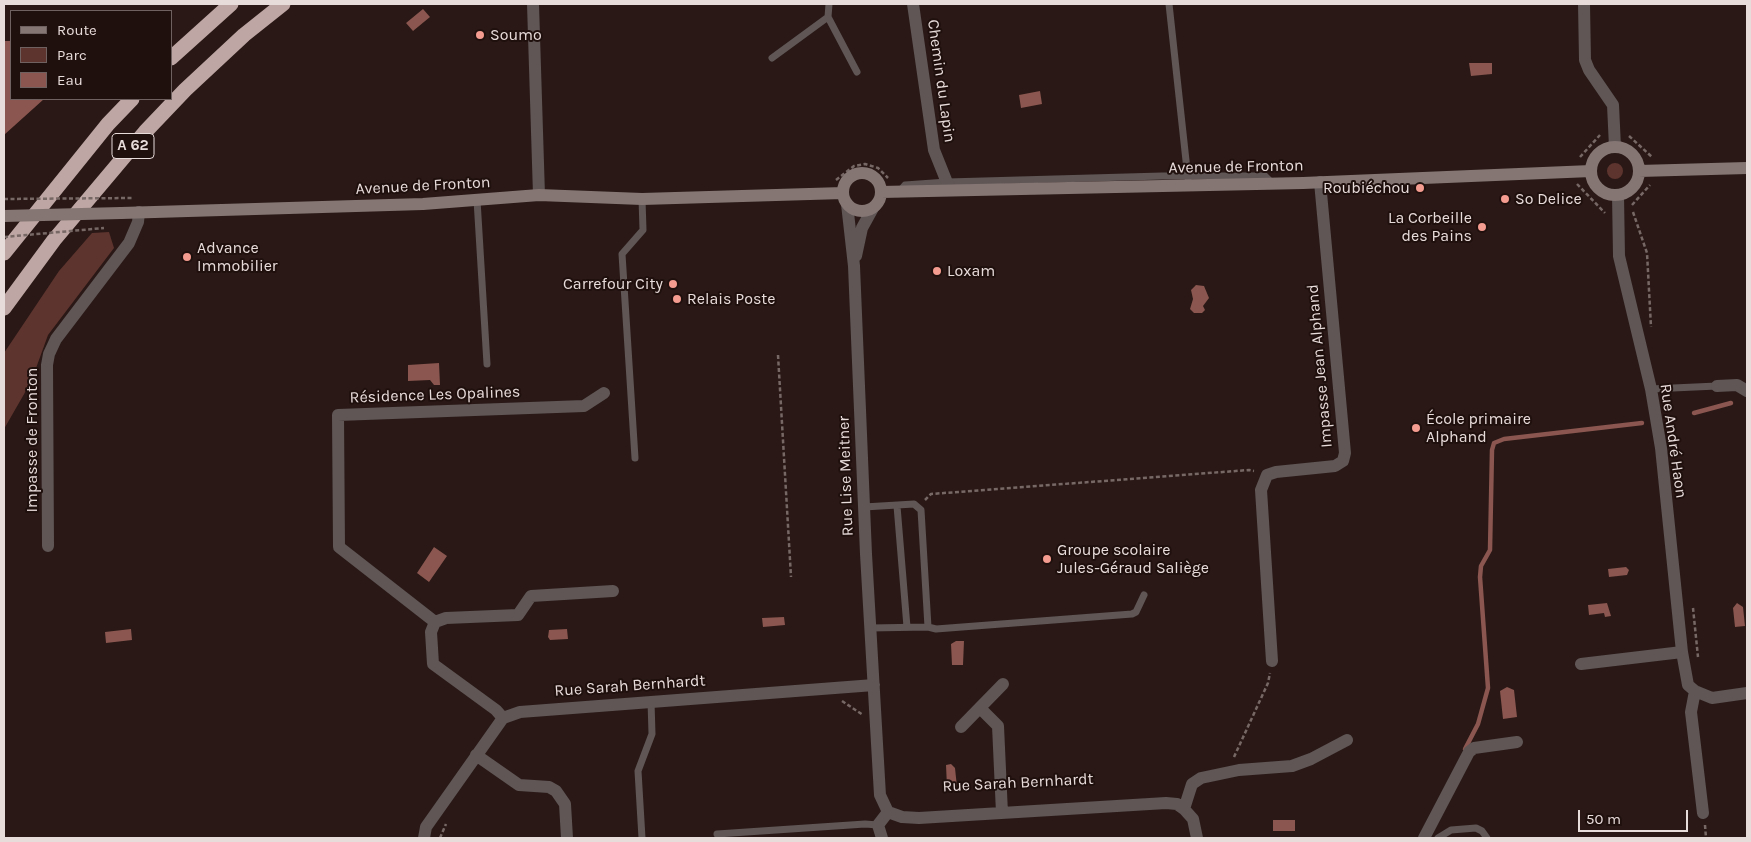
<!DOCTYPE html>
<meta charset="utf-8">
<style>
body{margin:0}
#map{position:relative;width:1751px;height:842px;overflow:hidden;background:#291816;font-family:Karla,sans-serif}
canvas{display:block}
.frame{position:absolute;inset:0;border:5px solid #e8dcda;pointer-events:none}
.legend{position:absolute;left:10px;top:10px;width:162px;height:90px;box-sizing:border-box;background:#1f0f0d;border:1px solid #6f615f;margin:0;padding:6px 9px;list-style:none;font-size:15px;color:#e8dcda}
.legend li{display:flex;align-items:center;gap:10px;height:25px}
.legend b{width:25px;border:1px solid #6f615f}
.scale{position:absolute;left:1578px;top:810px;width:110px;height:22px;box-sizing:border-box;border:2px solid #e8dcda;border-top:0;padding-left:6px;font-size:15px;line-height:18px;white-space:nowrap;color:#e8dcda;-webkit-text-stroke:4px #1f0f0d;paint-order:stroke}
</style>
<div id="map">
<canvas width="1751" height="842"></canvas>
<div class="frame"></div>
<ul class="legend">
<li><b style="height:6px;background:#857674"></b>Route</li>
<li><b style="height:14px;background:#5e342e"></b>Parc</li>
<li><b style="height:14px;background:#8a564f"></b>Eau</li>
</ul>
<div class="scale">50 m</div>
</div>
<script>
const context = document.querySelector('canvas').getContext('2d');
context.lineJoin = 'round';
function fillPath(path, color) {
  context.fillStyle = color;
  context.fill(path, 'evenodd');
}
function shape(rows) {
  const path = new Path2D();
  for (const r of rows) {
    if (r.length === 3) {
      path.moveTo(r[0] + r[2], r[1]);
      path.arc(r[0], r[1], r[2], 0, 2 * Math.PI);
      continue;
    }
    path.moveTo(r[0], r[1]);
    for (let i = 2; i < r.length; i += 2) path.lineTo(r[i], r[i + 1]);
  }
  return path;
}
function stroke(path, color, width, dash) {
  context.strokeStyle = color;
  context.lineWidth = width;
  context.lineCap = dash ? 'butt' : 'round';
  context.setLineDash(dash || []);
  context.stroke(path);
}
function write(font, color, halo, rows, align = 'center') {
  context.font = font + ' Karla,sans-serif';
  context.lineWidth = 4;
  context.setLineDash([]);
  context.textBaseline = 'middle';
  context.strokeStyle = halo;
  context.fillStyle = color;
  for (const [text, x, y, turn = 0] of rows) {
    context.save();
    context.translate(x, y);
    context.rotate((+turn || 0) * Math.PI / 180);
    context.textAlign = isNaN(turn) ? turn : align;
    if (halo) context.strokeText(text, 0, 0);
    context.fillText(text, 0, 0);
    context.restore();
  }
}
const green = shape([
 [1615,171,8],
 [109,232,114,248,48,335,31,382,4,429,4,353,59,271,92,233]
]);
const water = shape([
 [423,9,430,17,413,31,406,23],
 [4,41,11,41,11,99,44,99,4,135],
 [1469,63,1492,63,1492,74,1471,76],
 [1040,91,1042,104,1021,108,1019,95],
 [1196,285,1204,286,1209,298,1203,306,1205,310,1202,313,1194,313,1190,309,1193,299,1191,290],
 [439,363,440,385,434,385,430,380,408,381,408,365],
 [434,547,447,556,429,582,417,573],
 [1626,567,1629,570,1627,575,1609,577,1608,569],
 [1607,603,1611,616,1605,617,1604,613,1589,615,1588,605],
 [1737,603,1743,607,1745,626,1735,627,1733,608],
 [784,617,785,625,763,627,762,618],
 [131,629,132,640,106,643,105,632],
 [567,629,568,639,550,640,548,637,549,630],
 [956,641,964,641,963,665,952,665,951,644],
 [1507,687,1514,690,1517,717,1503,719,1500,691],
 [951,764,955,768,957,787,947,787,946,765],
 [1273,820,1295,820,1295,831,1273,831]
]);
const stream = shape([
 [1694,413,1731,403],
 [1465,749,1478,724,1488,688,1480,577,1481,566,1490,550,1492,450,1494,443,1504,439,1642,423]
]);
const path = shape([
 [1629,136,1652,157],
 [1580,157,1600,135],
 [836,180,854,166,865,164,878,168,888,178],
 [1577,184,1605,213],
 [1632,205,1650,185],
 [1633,212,1647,253,1651,327],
 [778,355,791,577],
 [925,500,931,494,1249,470,1254,471],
 [1693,608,1698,657],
 [842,701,863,715],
 [1234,757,1268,683,1270,673],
 [1705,825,1706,838],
 [440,838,446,824]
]);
const service = shape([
 [829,4,828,17,857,72],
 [1169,4,1188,179],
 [772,58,828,17],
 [899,192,905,185,947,182,1162,176,1265,176,1271,182],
 [477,200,487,364],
 [1651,389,1717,386],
 [635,458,622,254,643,230,642,199],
 [897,506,907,627],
 [864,507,914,504,921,510,928,627,870,628],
 [928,627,936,629,1132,614,1136,612,1144,595],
 [717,834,865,824,878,825],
 [642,838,638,771,652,734,651,701],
 [1438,838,1451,830,1476,828,1482,831,1487,838]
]);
const minor = shape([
 [533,4,539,195],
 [913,4,934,150,950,190],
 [1584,4,1585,60,1589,70,1613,105,1615,147],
 [1618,195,1619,256,1651,389,1661,448,1682,652,1688,685,1695,691,1712,698,1747,693],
 [847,204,854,266,866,554,880,795,888,812,902,817,919,818,1166,803,1177,804,1184,809,1193,819,1197,838],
 [856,256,862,228,873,208],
 [1717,386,1737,385,1747,391],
 [48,546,47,365,49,354,56,339,129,243,138,222,139,212],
 [435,622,339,547,338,415,584,406,604,393],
 [1272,661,1261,490,1267,475,1276,472,1335,466,1343,461,1345,453,1320,182],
 [1581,664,1682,652],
 [1695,691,1691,712,1703,813],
 [980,708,998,726,1002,813],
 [503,718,496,710,433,664,431,632,435,622,446,618,518,615,531,596,613,591],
 [961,727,1003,684],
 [476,755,519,785,549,787,556,791,565,804,567,838],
 [1184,809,1192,784,1201,778,1239,770,1292,766,1311,759,1347,740],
 [424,838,426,827,503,718,520,712,874,685],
 [882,838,878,825,888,812],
 [1424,838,1469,752,1474,748,1517,742]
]);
const secondary = shape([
 [1615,171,24],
 [1639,171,1747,168],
 [862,192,19],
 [881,192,1303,183,1591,171],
 [121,213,423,204,539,195,642,199,843,193]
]);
const motorway = shape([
 [171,58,231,4],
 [4,253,108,124,132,99],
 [4,308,54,240,145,132,185,90,244,35,283,4]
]);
const pathBridge = shape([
 [4,199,132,198],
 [4,237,104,228]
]);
const secondaryBridge = shape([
 [4,216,121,213]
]);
const markers = [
 [480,35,5,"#f59c90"],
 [1420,188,5,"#f59c90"],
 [1505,199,5,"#f59c90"],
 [1482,227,5,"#f59c90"],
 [187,257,5,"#f59c90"],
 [937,271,5,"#f59c90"],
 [673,284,5,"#f59c90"],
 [677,299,5,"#f59c90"],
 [1416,428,5,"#f59c90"],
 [1047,559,5,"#f59c90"]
];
const shields = [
 [133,146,42]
];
const shieldNames = [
 ["A 62",133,146]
];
const poiNames = [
 ["Soumo",490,35],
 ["Roubiéchou",1410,188,"right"],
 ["So Delice",1515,199],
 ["La Corbeille",1472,218,"right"],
 ["des Pains",1472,236,"right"],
 ["Advance",197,248],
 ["Immobilier",197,266],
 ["Loxam",947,271],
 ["Carrefour City",663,284,"right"],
 ["Relais Poste",687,299],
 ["École primaire",1426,419],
 ["Alphand",1426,437],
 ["Groupe scolaire",1057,550],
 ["Jules-Géraud Saliège",1057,568]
];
const streetNames = [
 ["Chemin du Lapin",941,81,82],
 ["Avenue de Fronton",1236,167,-1],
 ["Avenue de Fronton",423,186,-3],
 ["Impasse Jean Alphand",1320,366,-95],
 ["Résidence Les Opalines",435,395,-2],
 ["Impasse de Fronton",32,440,-90],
 ["Rue André Haon",1673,441,82],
 ["Rue Lise Meitner",846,476,-92],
 ["Rue Sarah Bernhardt",630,686,-4],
 ["Rue Sarah Bernhardt",1018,783,-3]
];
fillPath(green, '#5e342e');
fillPath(water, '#8a564f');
stroke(stream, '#8a564f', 4.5);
stroke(path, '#776866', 2.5, [4, 2.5]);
stroke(service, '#5f5655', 7);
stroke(minor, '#5f5655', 12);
stroke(secondary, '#857674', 12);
stroke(motorway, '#bda6a3', 15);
stroke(pathBridge, '#776866', 2.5, [4, 2.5]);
stroke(secondaryBridge, '#857674', 12);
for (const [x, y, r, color] of markers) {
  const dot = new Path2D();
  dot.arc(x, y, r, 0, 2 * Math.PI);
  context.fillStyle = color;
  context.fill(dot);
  stroke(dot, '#1f0f0d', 2);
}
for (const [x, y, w] of shields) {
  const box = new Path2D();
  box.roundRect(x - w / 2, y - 12.5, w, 25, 4);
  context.fillStyle = '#1f0f0d';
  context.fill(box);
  stroke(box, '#e8dcda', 1);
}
write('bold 15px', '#e8dcda', null, shieldNames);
write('16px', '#e8dcda', '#1f0f0d', poiNames, 'left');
write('16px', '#e8dcda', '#1f0f0d', streetNames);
</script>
